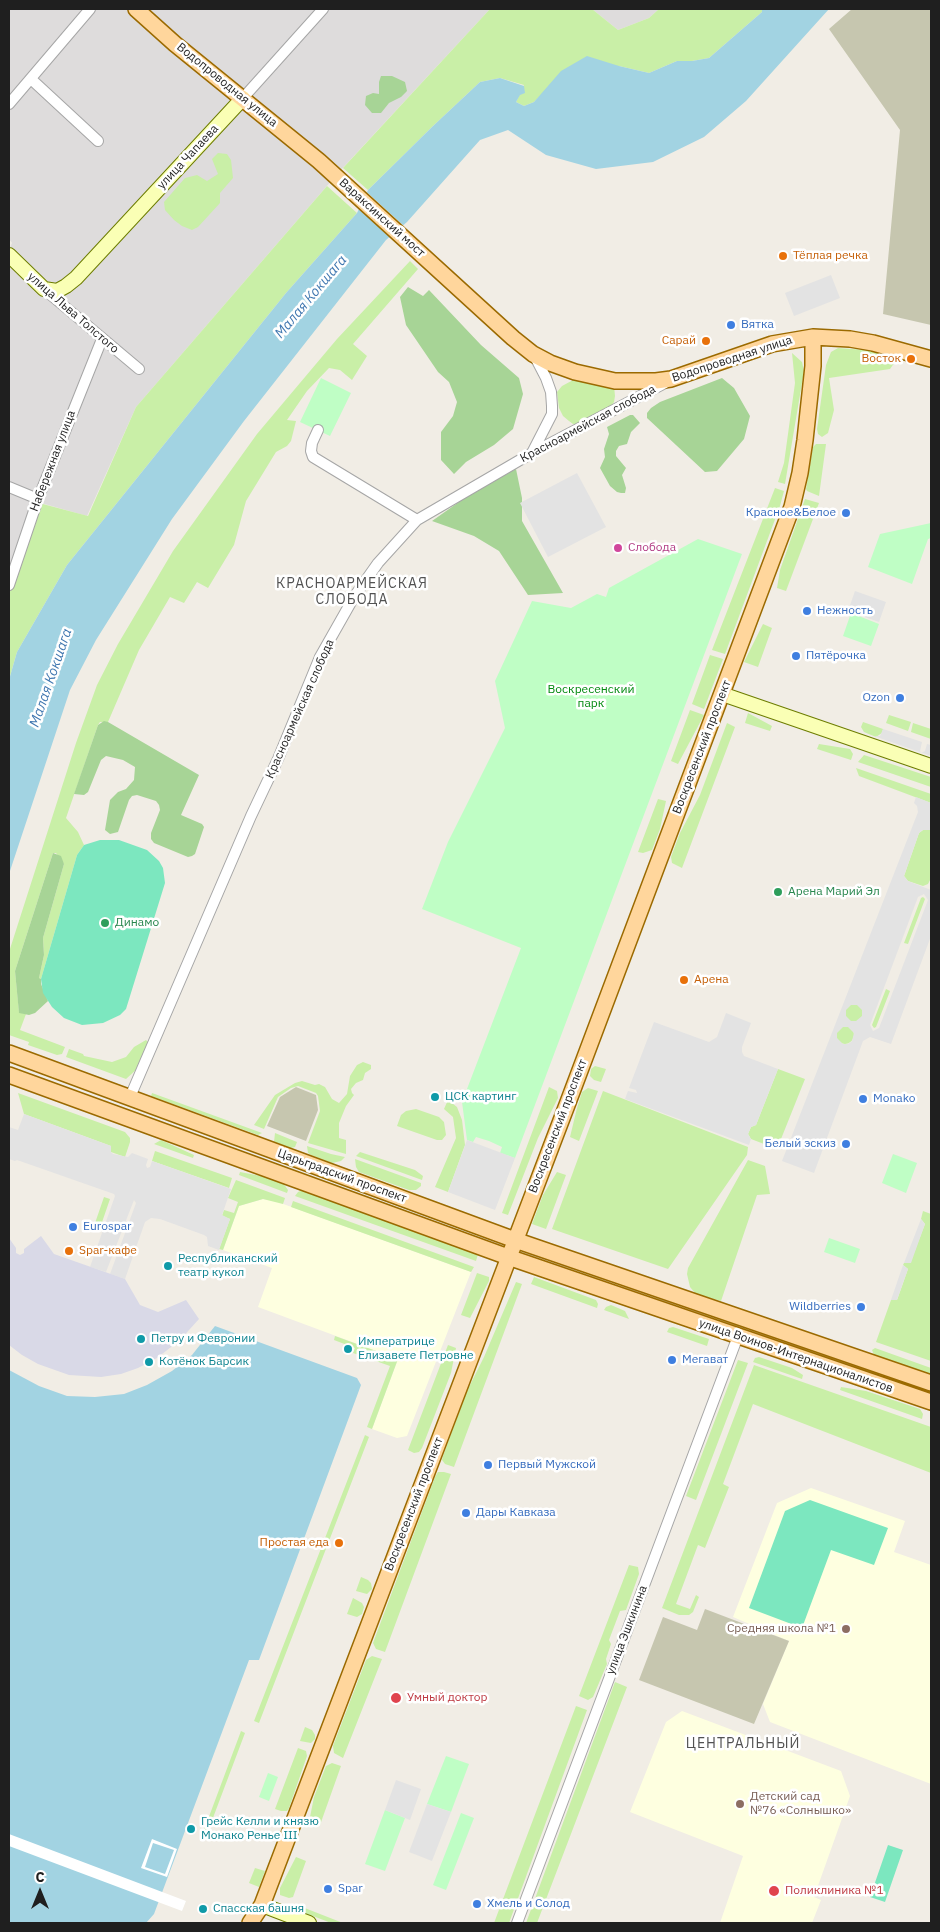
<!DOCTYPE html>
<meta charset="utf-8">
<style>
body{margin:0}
#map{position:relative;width:940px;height:1932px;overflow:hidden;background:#f1ede5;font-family:"IBM Plex Sans",sans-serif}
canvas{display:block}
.frame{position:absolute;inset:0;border:10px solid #1f1f1f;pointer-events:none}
.north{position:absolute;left:15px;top:1867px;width:50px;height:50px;-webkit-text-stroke:4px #fff;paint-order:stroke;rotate:0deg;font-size:14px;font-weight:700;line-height:20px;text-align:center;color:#1f1f1f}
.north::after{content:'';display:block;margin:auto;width:18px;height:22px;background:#1f1f1f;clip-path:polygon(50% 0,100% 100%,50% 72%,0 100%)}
</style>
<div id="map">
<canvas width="940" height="1932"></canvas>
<div class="frame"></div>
<div class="north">С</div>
</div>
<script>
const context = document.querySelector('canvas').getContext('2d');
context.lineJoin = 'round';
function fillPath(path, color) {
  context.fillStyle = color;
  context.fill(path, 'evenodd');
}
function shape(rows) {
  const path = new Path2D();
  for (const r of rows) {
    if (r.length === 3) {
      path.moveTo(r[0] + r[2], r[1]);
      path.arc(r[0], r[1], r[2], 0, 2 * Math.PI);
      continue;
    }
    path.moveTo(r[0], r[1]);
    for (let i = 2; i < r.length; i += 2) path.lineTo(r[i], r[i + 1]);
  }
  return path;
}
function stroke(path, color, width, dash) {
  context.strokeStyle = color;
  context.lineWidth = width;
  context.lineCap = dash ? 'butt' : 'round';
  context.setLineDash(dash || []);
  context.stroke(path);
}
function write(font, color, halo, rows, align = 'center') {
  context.font = font + ' "IBM Plex Sans",sans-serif';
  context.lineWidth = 5;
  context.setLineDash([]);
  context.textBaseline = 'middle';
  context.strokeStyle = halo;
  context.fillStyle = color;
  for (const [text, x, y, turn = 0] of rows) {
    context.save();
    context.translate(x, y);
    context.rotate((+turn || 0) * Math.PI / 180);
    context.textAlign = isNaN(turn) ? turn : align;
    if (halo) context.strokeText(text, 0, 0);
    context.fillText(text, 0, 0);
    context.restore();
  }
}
const residential = shape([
 [9,9,490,9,339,172,136,407,87,516,34,501,9,568,9,249,12,243,9,239],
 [592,9,659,9,649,18,618,30]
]);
const education = shape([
 [263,1199,275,1201,471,1272,407,1436,397,1438,372,1429,398,1359,258,1307,272,1268,223,1250,239,1206],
 [811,1488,905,1521,894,1552,931,1565,931,1784,770,1722,763,1704,789,1641,733,1617,777,1503],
 [682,1711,841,1771,850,1796,814,1897,821,1900,812,1923,720,1923,743,1856,630,1812,666,1722]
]);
const construction = shape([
 [852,9,931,9,931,325,883,314,900,130,829,29],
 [296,1087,316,1095,318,1110,306,1141,267,1126,280,1097],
 [705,1609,789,1641,754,1724,639,1680,663,1617,697,1630]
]);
const grass = shape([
 [490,9,592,9,618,30,649,18,659,9,762,9,762,12,709,58,692,61,677,61,649,73,619,66,549,87,534,102,524,106,516,102,524,85,500,78,480,82,433,126,368,190,343,168],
 [218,153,227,154,231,160,233,178,220,193,220,203,198,227,192,230,182,226,174,220,165,210,164,202,185,178,197,175,207,181,218,174,212,159],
 [327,186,357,213,286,293,67,565,17,652,9,680,9,592,39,503,88,516,136,407],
 [410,261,418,269,353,344,367,356,352,380,340,370,329,368,307,391,287,420,296,421,291,441,287,446,276,452,246,501,234,545,208,588,197,582,184,603,170,597,139,650,108,722,100,722,98,725,66,818,78,832,84,845,77,855,41,979,39,978,44,955,43,938,64,864,56,853,53,853,15,971,19,1012,26,1014,20,1030,65,1047,62,1054,57,1055,28,1045,29,1042,9,1035,9,952,76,743,97,685,118,644,173,551,257,434,337,339],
 [838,348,879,351,892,355,895,362,890,369,829,378,834,410,828,433,822,437,818,434,817,429,826,365,831,352],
 [792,353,802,362,804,371,785,484,778,482,784,463,795,383],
 [575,379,614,386,615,396,614,402,611,406,580,424,573,424,569,421,563,416,559,408,557,392,562,386],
 [816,444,826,444,819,496,807,491,806,489,813,447],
 [775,488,784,491,780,506,725,654,712,650],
 [805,499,819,503,786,591,777,588,780,570],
 [763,624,772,628,758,667,744,662],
 [710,655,723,659,704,709,692,704],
 [690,710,704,715,678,764,671,761],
 [748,713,772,726,770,731,745,723],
 [889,715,911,722,908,731,886,723],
 [863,722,883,729,882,733,876,737,864,732,861,727],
 [727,723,735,727,682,868,672,863,671,857,680,833,700,795],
 [913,723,931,729,931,739,911,732],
 [819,744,850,749,853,754,851,760,817,749],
 [864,755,931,777,931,787,858,762],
 [856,768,931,794,931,803,859,776],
 [658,799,666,801,660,829,652,850,643,853,638,852],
 [923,830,931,830,931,878,928,884,923,886,908,881,904,876,919,833],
 [923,897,925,899,908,944,904,943,921,898],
 [886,989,890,991,876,1027,874,1028,872,1025],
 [854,1013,9],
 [845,1035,9],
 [146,1040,148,1042,137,1069,126,1079,66,1057,69,1049,83,1054,84,1056,112,1062,126,1057,134,1047],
 [363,1062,371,1065,371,1069,365,1073,363,1080,356,1083,351,1089,352,1093,354,1095,346,1106,339,1123,339,1138,346,1140,346,1154,308,1143,320,1111,318,1096,316,1093,298,1086,291,1088,278,1097,264,1129,254,1125,275,1095,295,1083,302,1081,315,1085,319,1084,325,1087,332,1099,339,1103,347,1094,350,1076,357,1065],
 [595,1066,606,1069,601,1082,594,1080,590,1076,591,1069],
 [778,1069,805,1079,777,1149,751,1139,748,1134,751,1127,756,1125],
 [549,1087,557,1091,558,1098,538,1138,508,1215,502,1213],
 [588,1088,598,1091,579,1141,570,1137,577,1108,582,1092],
 [603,1091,748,1147,747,1155,668,1269,552,1229],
 [18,1093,125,1132,130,1138,130,1142,125,1157,111,1152,111,1146,24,1114],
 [152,1093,262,1133,258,1135,151,1096],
 [448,1100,457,1107,462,1120,465,1145,448,1192,435,1187,456,1138,453,1117,444,1109],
 [416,1109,439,1117,444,1122,446,1135,442,1140,437,1140,397,1126,401,1115,406,1111],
 [275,1133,297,1142,295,1147,291,1148,274,1142],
 [161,1140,194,1155,193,1158,154,1144],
 [307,1146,331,1154,345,1157,341,1161,332,1163,311,1155,308,1153],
 [155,1151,232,1178,229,1188,152,1161],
 [360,1152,415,1170,423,1176,422,1180,356,1156],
 [355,1159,421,1183,421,1186,416,1190,409,1190,359,1172,356,1167],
 [748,1160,765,1166,770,1194,757,1195,721,1301,696,1294,690,1287,687,1274,688,1268],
 [240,1172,266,1177,283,1183,288,1190,287,1193,239,1175],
 [557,1172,566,1175,546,1229,532,1224,543,1195],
 [236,1180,285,1198,283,1204,263,1199,239,1206,223,1250,219,1249,230,1219,222,1216,224,1210,234,1213,238,1202,228,1198],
 [303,1190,478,1254,476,1261,295,1196,298,1192],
 [104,1197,110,1199,100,1228,94,1226],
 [293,1201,474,1267,471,1272,291,1207],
 [923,1211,931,1214,931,1361,876,1342,891,1300,897,1300,908,1269,903,1265,904,1263,910,1263,925,1224,921,1219],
 [477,1273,489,1277,489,1281,470,1318,461,1315],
 [534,1277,596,1300,598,1304,597,1308,531,1284],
 [516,1282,522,1284,454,1467,445,1464,442,1460,443,1456,467,1391,484,1357],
 [611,1305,625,1311,629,1319,604,1310,606,1307],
 [673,1327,709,1339,707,1346,667,1332,669,1328],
 [335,1336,398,1359,372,1429,367,1427,390,1366,353,1353,355,1348,334,1340],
 [448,1345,456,1348,451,1373,422,1448,419,1452,414,1453,408,1450],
 [875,1348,931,1368,931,1377,875,1357,872,1350],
 [759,1357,792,1368,803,1375,802,1379,753,1362,755,1358],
 [738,1360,748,1363,696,1500,686,1496],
 [754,1365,931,1427,931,1473,753,1404,723,1484,729,1487,705,1548,698,1545,676,1604,690,1609,696,1595,699,1597,693,1612,689,1615,679,1615,662,1608],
 [841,1387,866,1391,920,1409,923,1414,922,1419,840,1390],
 [365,1435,369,1437,259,1723,254,1721],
 [438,1472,444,1472,451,1474,385,1652,376,1649,373,1643,435,1477],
 [629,1565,638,1567,639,1574,626,1610,620,1611,609,1640,611,1644,606,1659,607,1664,593,1697,588,1700,579,1696],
 [361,1577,368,1580,371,1583,372,1589,367,1594,356,1591],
 [353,1598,362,1603,364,1607,362,1614,357,1617,347,1614],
 [372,1656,382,1659,343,1758,334,1753,333,1746,366,1660],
 [615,1682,627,1687,537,1923,526,1923],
 [576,1706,587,1710,509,1923,494,1923],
 [305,1727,312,1730,315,1735,315,1739,311,1743,300,1741],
 [241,1731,245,1733,208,1831,204,1830],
 [298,1748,306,1751,307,1756,289,1808,287,1811,281,1811,275,1809],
 [332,1763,341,1766,320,1825,309,1822,314,1797,326,1766],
 [282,1825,259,1887,249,1883,255,1868,265,1871],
 [296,1857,306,1861,293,1897,289,1898,280,1895,280,1888],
 [297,1905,343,1923,331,1923,295,1909]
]);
const forest = shape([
 [381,76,392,76,405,82,407,91,401,97,389,103,381,113,372,113,365,105,366,96,373,93,379,94,379,82],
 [408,287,423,296,429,290,481,345,519,378,523,394,513,429,494,445,466,462,454,474,441,460,441,432,453,416,457,402,449,382,438,372,406,325,400,297],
 [722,378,734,388,750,416,744,439,717,471,705,472,647,418,647,413,651,408,660,402],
 [630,415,633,415,640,423,631,432,627,444,619,446,616,451,616,456,626,468,622,475,626,488,625,493,621,493,617,492,610,486,600,468,605,457,604,449,609,434,607,427],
 [516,469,522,498,522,521,563,593,528,595,499,551,474,536,432,521,476,490],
 [104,721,108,722,199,775,181,815,202,824,204,827,195,854,192,856,188,857,154,843,151,839,151,833,160,810,159,805,156,801,137,795,132,796,129,800,118,832,110,834,105,830,110,800,118,792,126,789,134,780,135,767,123,760,106,756,101,760,88,792,84,795,74,794,98,725],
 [53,853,61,856,64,864,43,938,44,955,39,978,41,979,41,984,48,1001,35,1013,29,1015,19,1013,15,971]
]);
const park = shape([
 [321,378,351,393,330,436,300,422],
 [931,523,931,538,928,539,912,584,868,567,880,534],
 [698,539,742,554,515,1158,500,1153,502,1147,489,1141,476,1137,473,1142,467,1140,462,1102,521,948,422,909,448,842,505,728,495,681,532,601,571,608,597,594,606,597,609,588],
 [851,613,879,624,871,646,843,636],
 [893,1154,917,1163,906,1193,882,1183],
 [829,1238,860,1249,855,1263,824,1252],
 [446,1756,469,1764,451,1812,427,1804],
 [268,1773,278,1777,269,1801,259,1797],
 [385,1810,405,1818,385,1871,365,1864],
 [461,1813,474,1818,446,1890,433,1885]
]);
const pitch = shape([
 [100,840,119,840,147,850,159,861,163,868,165,883,126,1009,120,1015,103,1023,82,1025,64,1018,52,1007,43,993,41,979,77,855,84,845],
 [810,1500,888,1528,874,1565,831,1550,802,1628,749,1608,785,1511],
 [888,1845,903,1850,885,1902,870,1897]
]);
const parking = shape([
 [831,275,840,298,794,316,785,293],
 [577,473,606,527,548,557,520,503],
 [855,591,886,602,879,622,848,611],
 [883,729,922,742,920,751,921,753,925,751,927,744,931,745,931,756,874,736,880,736],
 [916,797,931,803,931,830,923,830,919,833,904,876,908,881,931,890,931,936,891,1044,870,1037,863,1041,814,1173,782,1161,918,812,917,806,914,803],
 [924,894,928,900,879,1028,873,1031,870,1025,918,897],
 [851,1005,857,1005,862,1010,862,1016,856,1021,851,1021,846,1016,846,1010],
 [843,1027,848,1027,854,1033,852,1041,848,1044,843,1044,837,1038,837,1033],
 [726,1013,751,1023,742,1047,742,1052,744,1056,778,1069,756,1125,751,1127,748,1134,751,1139,749,1145,625,1099,628,1091,637,1093,636,1090,629,1088,654,1022,709,1042,717,1037],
 [24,1114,111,1146,111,1152,113,1154,128,1157,132,1153,148,1159,146,1165,147,1168,150,1167,152,1161,231,1189,222,1215,230,1219,219,1250,208,1246,207,1237,204,1235,160,1219,151,1218,145,1222,125,1279,110,1274,136,1203,134,1200,106,1272,90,1267,115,1196,114,1194,17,1160,15,1161,9,1159,9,1127,18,1130],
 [467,1140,515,1158,495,1210,448,1192],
 [921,1219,925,1224,911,1263,904,1263],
 [903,1265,908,1269,897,1300,891,1300],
 [396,1780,421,1789,410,1820,385,1810],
 [427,1804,451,1812,432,1861,409,1852]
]);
const plaza = shape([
 [41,1236,54,1254,125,1279,140,1305,158,1312,186,1300,199,1319,180,1340,157,1358,138,1368,121,1374,101,1377,69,1375,38,1364,22,1355,9,1345,9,1238,16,1248,16,1253,20,1255,24,1253,24,1249]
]);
const water = shape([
 [762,9,829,9,746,101,704,137,653,162,596,169,546,155,508,130,480,140,407,222,386,240,244,421,172,519,96,640,70,690,9,874,9,680,17,652,67,565,286,293,357,213,368,190,433,126,480,82,500,78,524,86,525,93,520,95,516,102,524,106,534,102,561,71,587,56,619,66,649,73,677,61,692,61,709,58,762,12],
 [215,1326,357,1378,361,1385,259,1660,249,1660,154,1914,146,1923,9,1923,9,1370,39,1386,67,1396,95,1397,124,1394,147,1385,172,1371,192,1355]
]);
const pier = shape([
 [325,154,451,269,439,282,313,167],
 [9,1834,186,1901,182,1911,9,1846],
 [152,1839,177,1849,167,1877,141,1868],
 [153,1843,174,1850,165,1874,145,1867]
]);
const street = shape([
 [31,79,98,141],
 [243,98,323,9],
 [9,104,90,9],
 [45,290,139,369],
 [318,430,312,443,311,451,313,457,417,520],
 [532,453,552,414,552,406,551,392,546,378,534,355],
 [9,487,38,499],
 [9,585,38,499,102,339],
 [130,1097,251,816,278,759,320,657,354,597,378,563,417,520,532,453,665,383],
 [517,1923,738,1336]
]);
const secondary = shape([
 [9,255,44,289,57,291,66,286,76,278,243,98],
 [722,694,931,766],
 [262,1905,309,1923]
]);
const primary = shape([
 [136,9,175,44,319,161,513,338,533,354,550,363,575,372,615,381,656,381,671,379,772,344,813,337,850,339,873,343,931,359],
 [9,1053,515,1240,931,1383],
 [9,1075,508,1257,931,1402],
 [250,1923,262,1905,567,1105,792,507,800,473,805,440,813,366,813,337]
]);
const markers = [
 [783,256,5,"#e8710a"],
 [731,325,5,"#3f7fe0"],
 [706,341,5,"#e8710a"],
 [911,359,5,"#e8710a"],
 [846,513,5,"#3f7fe0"],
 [618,548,5,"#d1479c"],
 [807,611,5,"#3f7fe0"],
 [796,656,5,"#3f7fe0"],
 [900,698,5,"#3f7fe0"],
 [778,892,5,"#2e9e5b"],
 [105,923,5,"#2e9e5b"],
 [684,980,5,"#e8710a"],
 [435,1097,5,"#0f9aa8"],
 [863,1099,5,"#3f7fe0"],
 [846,1144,5,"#3f7fe0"],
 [73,1227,5,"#3f7fe0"],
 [69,1251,5,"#e8710a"],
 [168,1266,5,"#0f9aa8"],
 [861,1307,5,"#3f7fe0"],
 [141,1339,5,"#0f9aa8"],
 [348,1349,5,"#0f9aa8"],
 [672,1360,5,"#3f7fe0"],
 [149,1362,5,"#0f9aa8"],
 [488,1465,5,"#3f7fe0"],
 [466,1513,5,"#3f7fe0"],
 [339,1543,5,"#e8710a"],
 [846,1629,5,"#8d6e63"],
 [396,1698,6,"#e0444e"],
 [740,1804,5,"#8d6e63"],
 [191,1829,5,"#0f9aa8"],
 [328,1889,5,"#3f7fe0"],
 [774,1891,6,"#e0444e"],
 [477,1904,5,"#3f7fe0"],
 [203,1909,5,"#0f9aa8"]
];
const streetNames = [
 ["Водопроводная улица",227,85,39],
 ["улица Чапаева",188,157,-47],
 ["Вараксинский мост",382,218,42],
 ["улица Льва Толстого",73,313,41],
 ["Водопроводная улица",732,359,-18],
 ["Красноармейская слобода",588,424,-28],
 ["Набережная улица",53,461,-69],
 ["Красноармейская слобода",300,709,-66],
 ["Воскресенский проспект",702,747,-69],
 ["Воскресенский проспект",558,1126,-69],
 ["Царьградский проспект",342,1176,20],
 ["улица Воинов-Интернационалистов",796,1356,19],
 ["Воскресенский проспект",414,1504,-69],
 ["улица Эшкинина",627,1630,-69]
];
const foodNames = [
 ["Тёплая речка",793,256],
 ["Сарай",696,341,"right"],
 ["Восток",901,359,"right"],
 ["Арена",694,980],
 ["Spar-кафе",79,1251],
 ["Простая еда",329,1543,"right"]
];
const shopNames = [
 ["Вятка",741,325],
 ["Красное&Белое",836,513,"right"],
 ["Нежность",817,611],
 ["Пятёрочка",806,656],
 ["Ozon",890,698,"right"],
 ["Monako",873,1099],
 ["Белый эскиз",836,1144,"right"],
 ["Eurospar",83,1227],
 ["Wildberries",851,1307,"right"],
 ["Мегават",682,1360],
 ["Первый Мужской",498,1465],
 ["Дары Кавказа",476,1513],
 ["Spar",338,1889],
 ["Хмель и Солод",487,1904]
];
const hotelNames = [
 ["Слобода",628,548]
];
const parkNames = [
 ["Воскресенский",591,690],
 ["парк",591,704]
];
const leisureNames = [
 ["Арена Марий Эл",788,892],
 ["Динамо",115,923]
];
const cultureNames = [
 ["ЦСК картинг",445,1097],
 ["Республиканский",178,1259],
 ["театр кукол",178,1273],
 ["Петру и Февронии",151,1339],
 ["Императрице",358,1342],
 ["Елизавете Петровне",358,1356],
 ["Котёнок Барсик",159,1362],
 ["Грейс Келли и князю",201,1822],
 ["Монако Ренье III",201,1836],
 ["Спасская башня",213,1909]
];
const educationNames = [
 ["Средняя школа №1",836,1629],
 ["Детский сад",750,1797,"left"],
 ["№76 «Солнышко»",750,1811,"left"]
];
const healthNames = [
 ["Умный доктор",407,1698],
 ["Поликлиника №1",785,1891]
];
const waterNames = [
 ["Малая Кокшага",311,297,-50],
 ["Малая Кокшага",51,678,-71]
];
const neighbourhoodNames = [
 ["КРАСНОАРМЕЙСКАЯ",352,584],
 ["СЛОБОДА",352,600],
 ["ЦЕНТРАЛЬНЫЙ",743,1744]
];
fillPath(residential, '#dedcdc');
fillPath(education, '#feffe0');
fillPath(construction, '#c6c6af');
fillPath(grass, '#c9efa7');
fillPath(forest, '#a7d496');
fillPath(park, '#bffec5');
fillPath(pitch, '#7ce7bf');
fillPath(parking, '#e3e3e3');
fillPath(plaza, '#d9d9e7');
fillPath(water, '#a2d3e2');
fillPath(pier, '#fff');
stroke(street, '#a6a6a6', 12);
stroke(secondary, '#6d7d00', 16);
stroke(primary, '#9b6a00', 18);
stroke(street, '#fff', 10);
stroke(secondary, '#faffb5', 14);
stroke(primary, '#ffd69c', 15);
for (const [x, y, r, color] of markers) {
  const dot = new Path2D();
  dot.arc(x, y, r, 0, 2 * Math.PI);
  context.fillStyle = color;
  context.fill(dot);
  stroke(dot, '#fff', 2);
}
write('12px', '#1f1f1f', '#fff', streetNames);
write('12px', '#c56008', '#fff', foodNames, 'left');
write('12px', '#366cbe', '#fff', shopNames, 'left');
write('12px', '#b23c85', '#fff', hotelNames, 'left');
write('12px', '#02890f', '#fff', parkNames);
write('12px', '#27864d', '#fff', leisureNames, 'left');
write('12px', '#0d838f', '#fff', cultureNames, 'left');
write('12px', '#785e54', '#fff', educationNames, 'right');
write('12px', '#be3a42', '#fff', healthNames, 'left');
write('italic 14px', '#4077b0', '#fff', waterNames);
context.letterSpacing = '1px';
write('14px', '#525252', '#fff', neighbourhoodNames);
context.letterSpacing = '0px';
</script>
